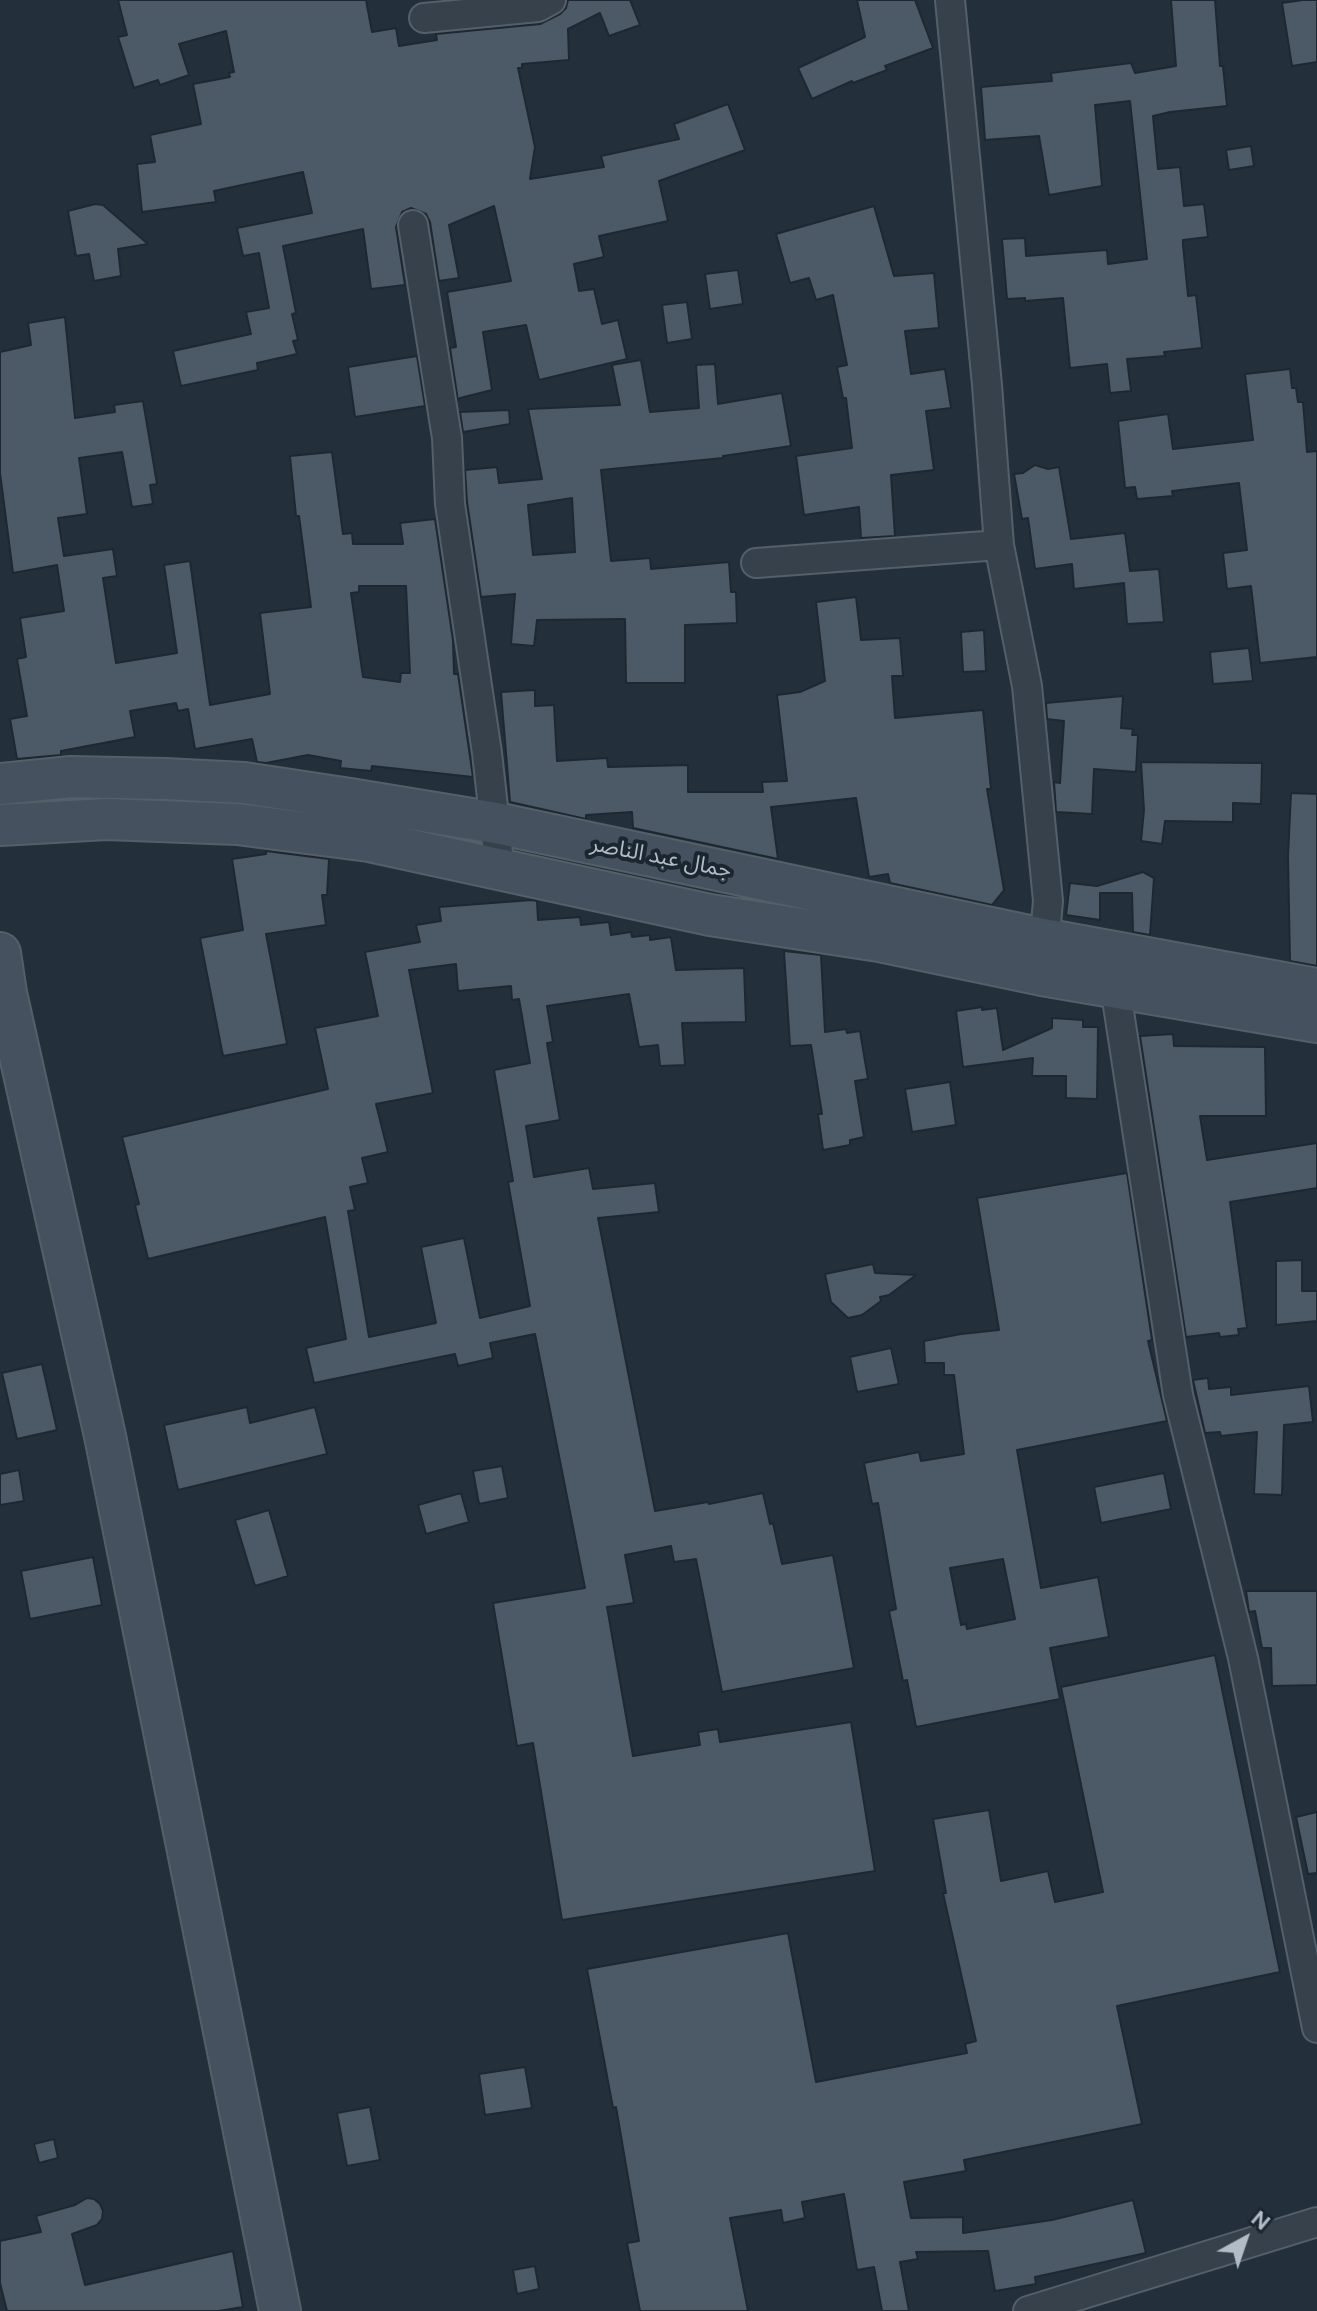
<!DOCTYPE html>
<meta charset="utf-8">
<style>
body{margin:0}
#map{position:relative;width:1317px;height:2311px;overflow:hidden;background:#23303b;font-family:"DM Sans",sans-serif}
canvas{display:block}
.north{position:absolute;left:1205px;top:2199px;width:80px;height:80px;-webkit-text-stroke:6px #1c2630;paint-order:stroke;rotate:40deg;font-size:22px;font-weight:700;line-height:32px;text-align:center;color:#b2bcc7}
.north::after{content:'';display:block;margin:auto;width:28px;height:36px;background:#b2bcc7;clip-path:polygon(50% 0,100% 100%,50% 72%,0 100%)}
</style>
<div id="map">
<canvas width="1317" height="2311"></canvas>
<div class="north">N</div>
</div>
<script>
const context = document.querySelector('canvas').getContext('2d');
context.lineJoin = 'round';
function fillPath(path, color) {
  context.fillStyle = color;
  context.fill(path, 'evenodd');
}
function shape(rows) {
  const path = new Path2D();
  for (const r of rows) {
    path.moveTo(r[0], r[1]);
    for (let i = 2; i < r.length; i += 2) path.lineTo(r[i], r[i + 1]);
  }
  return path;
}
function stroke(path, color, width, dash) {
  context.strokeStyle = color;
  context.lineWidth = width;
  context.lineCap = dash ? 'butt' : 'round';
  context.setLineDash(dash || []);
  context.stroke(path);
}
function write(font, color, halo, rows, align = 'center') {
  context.font = font + ' "DM Sans","Noto Sans Arabic",sans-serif';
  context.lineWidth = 8;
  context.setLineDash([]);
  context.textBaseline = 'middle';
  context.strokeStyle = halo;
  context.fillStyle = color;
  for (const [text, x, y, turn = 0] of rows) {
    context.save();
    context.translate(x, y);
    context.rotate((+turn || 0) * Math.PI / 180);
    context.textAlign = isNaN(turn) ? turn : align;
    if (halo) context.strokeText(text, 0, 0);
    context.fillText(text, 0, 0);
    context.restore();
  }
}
const building = shape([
 [118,0,366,0,372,32,396,28,399,46,437,40,436,34,540,24,560,14,566,8,568,0,630,0,640,25,609,36,600,13,568,29,569,60,522,64,522,68,518,68,535,147,530,179,604,167,601,156,679,139,674,124,728,104,745,150,659,181,668,221,599,236,604,257,574,264,579,291,594,289,602,324,618,320,627,359,539,380,526,325,483,332,492,390,460,398,458,401,450,348,456,347,447,292,511,281,494,206,449,225,459,278,439,281,430,222,426,214,411,208,402,212,396,227,405,285,371,289,363,229,283,246,296,313,292,314,298,340,293,341,297,354,257,363,258,370,181,386,173,351,251,334,246,312,269,308,259,253,243,256,237,228,312,213,303,172,214,191,216,202,142,212,137,164,155,162,150,135,201,124,193,84,230,77,229,73,234,72,226,31,179,44,189,75,160,85,158,80,134,88,118,37,127,35,118,0],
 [857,0,915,0,933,48,885,66,887,70,853,83,852,81,812,99,798,68,865,37,857,0],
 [1171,0,1215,0,1220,66,1223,66,1227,106,1170,112,1153,116,1158,169,1180,167,1184,206,1204,204,1208,237,1183,240,1183,245,1188,296,1196,295,1202,348,1164,352,1165,356,1127,359,1131,391,1110,393,1107,364,1070,368,1063,298,1025,301,1025,298,1007,299,1002,239,1025,238,1026,256,1107,250,1108,264,1147,259,1130,101,1095,105,1102,186,1049,195,1039,136,985,140,981,87,1052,81,1051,73,1131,63,1135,73,1176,66,1171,0],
 [1303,0,1317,0,1317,62,1292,66,1282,3,1303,0],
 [1251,146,1254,166,1229,170,1226,150,1251,146],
 [95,204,103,205,148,244,118,249,121,276,94,281,89,254,76,256,68,211,95,204],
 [874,206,894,276,934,273,939,328,905,331,911,374,945,369,951,408,926,411,934,470,891,475,895,536,861,538,859,507,804,515,796,456,852,448,846,398,843,398,837,367,847,365,833,295,816,300,809,278,790,283,776,234,874,206],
 [738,270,743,304,710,309,705,274,738,270],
 [687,302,692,339,667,343,662,305,687,302],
 [65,317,75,418,115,412,114,405,143,401,157,484,150,485,153,504,132,507,122,452,79,458,87,514,58,518,64,556,113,549,117,576,103,578,116,663,177,653,164,565,190,561,210,705,270,694,260,613,311,607,299,516,296,516,290,456,332,452,343,534,352,533,353,544,403,544,400,523,435,519,453,640,454,674,458,674,473,777,372,766,371,771,340,768,341,761,308,755,266,763,257,762,252,739,195,749,188,709,178,711,176,703,130,711,135,737,61,751,61,755,17,759,10,719,27,716,17,659,26,657,20,618,64,611,57,565,13,573,0,473,0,352,31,345,28,323,65,317],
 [359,586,406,586,410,673,401,673,400,682,363,677,351,593,359,592,359,586],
 [417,356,425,406,355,417,348,367,417,356],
 [641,360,650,412,699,408,696,365,715,364,718,404,782,393,791,446,723,456,723,458,601,470,611,561,650,558,651,569,729,562,731,592,736,592,737,623,685,625,685,683,626,683,625,619,537,620,534,646,511,644,515,594,481,597,467,502,465,470,497,467,499,483,542,479,528,409,620,405,612,365,641,360],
 [572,498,575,552,533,555,528,505,572,498],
 [1290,369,1292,388,1296,388,1298,402,1303,402,1307,452,1317,451,1317,657,1260,663,1251,586,1227,589,1223,553,1247,550,1239,483,1172,491,1173,496,1137,499,1135,487,1125,488,1118,421,1168,414,1173,449,1253,440,1245,374,1290,369],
 [509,410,510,424,463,432,460,412,509,410],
 [1035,465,1048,469,1059,467,1071,539,1125,533,1130,571,1159,569,1164,622,1127,624,1124,583,1074,589,1072,564,1035,569,1028,518,1022,519,1014,474,1023,473,1035,465],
 [856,597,861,640,900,638,903,676,892,676,895,718,983,710,991,789,987,789,1004,890,992,905,890,883,888,874,869,877,856,798,771,807,778,859,633,828,632,812,586,815,586,819,510,802,501,692,535,690,535,706,554,705,557,761,607,758,608,767,688,765,688,792,763,792,762,782,787,781,777,695,800,692,825,681,816,602,856,597],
 [984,630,986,671,963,672,961,632,984,630],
 [1249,648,1253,681,1213,684,1210,652,1249,648],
 [1123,696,1121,728,1133,729,1132,735,1138,735,1136,772,1094,769,1092,814,1056,812,1054,782,1060,783,1064,721,1047,719,1046,703,1123,696],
 [1141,762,1262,763,1261,804,1233,803,1233,822,1165,821,1162,844,1141,841,1144,810,1141,762],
 [1291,793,1317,794,1317,966,1290,961,1288,856,1291,793],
 [266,851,329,859,327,895,322,895,326,925,266,934,287,1044,223,1056,200,938,243,930,232,859,266,854,266,851],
 [1143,872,1154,878,1150,935,1133,932,1132,893,1100,893,1100,920,1066,915,1070,883,1097,886,1143,872],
 [532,900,537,901,538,920,580,917,581,925,609,922,611,935,631,932,632,937,650,935,650,940,671,937,676,970,744,968,746,1022,682,1023,685,1065,660,1066,658,1045,639,1047,629,994,547,1006,553,1042,547,1043,560,1120,526,1126,534,1177,589,1168,593,1189,655,1183,659,1212,598,1218,655,1511,708,1502,709,1504,763,1493,770,1524,773,1523,782,1564,833,1555,854,1668,722,1692,696,1559,674,1562,671,1546,625,1555,634,1603,607,1607,633,1756,700,1745,698,1732,718,1729,720,1742,851,1722,875,1871,562,1920,533,1743,517,1746,493,1603,585,1588,535,1334,490,1343,493,1358,458,1366,455,1354,314,1383,306,1348,346,1339,325,1217,148,1259,135,1205,139,1204,122,1137,328,1089,315,1028,378,1016,365,952,420,942,416,925,441,921,439,907,532,900],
 [456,964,458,991,511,986,512,1000,519,999,530,1063,494,1070,513,1181,508,1182,530,1306,480,1318,464,1238,421,1247,436,1323,369,1337,348,1211,355,1210,350,1187,368,1183,362,1158,388,1152,376,1104,433,1093,409,970,456,964],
 [784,951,821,955,825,1032,846,1029,847,1033,860,1031,868,1079,855,1081,864,1137,850,1140,850,1145,823,1150,818,1114,822,1114,811,1045,790,1046,784,951],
 [982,1007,982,1010,997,1008,1003,1050,1052,1028,1052,1018,1083,1020,1083,1027,1098,1027,1097,1099,1066,1098,1066,1076,1032,1076,1033,1058,963,1067,956,1011,982,1007],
 [1173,1034,1174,1046,1265,1047,1266,1116,1200,1116,1207,1160,1317,1143,1317,1188,1230,1202,1247,1328,1238,1329,1239,1335,1220,1337,1219,1333,1186,1337,1140,1036,1173,1034],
 [950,1082,956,1125,912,1132,905,1089,950,1082],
 [1127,1173,1152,1340,1148,1341,1167,1421,1017,1450,1041,1588,1098,1577,1109,1637,1050,1648,1060,1699,916,1727,907,1680,903,1681,889,1611,896,1609,878,1503,872,1504,864,1463,919,1452,921,1461,964,1454,954,1375,944,1375,944,1363,925,1363,924,1341,961,1334,999,1330,977,1198,1127,1173],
 [1003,1559,1015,1619,967,1629,966,1624,961,1625,950,1568,1003,1559],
 [1302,1260,1302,1291,1317,1291,1317,1321,1276,1325,1276,1261,1302,1260],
 [873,1264,875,1273,916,1275,889,1295,880,1297,881,1301,862,1315,848,1318,831,1302,825,1274,873,1264],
 [891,1348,899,1384,857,1392,850,1357,891,1348],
 [42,1364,57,1430,17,1439,2,1373,42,1364],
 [1208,1378,1209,1389,1231,1387,1231,1395,1309,1386,1313,1422,1284,1425,1282,1495,1254,1494,1257,1432,1221,1436,1220,1432,1205,1433,1193,1380,1208,1378],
 [247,1407,250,1423,315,1407,327,1454,178,1490,164,1425,247,1407],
 [502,1466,508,1498,479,1504,473,1471,502,1466],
 [19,1470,24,1501,0,1505,0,1474,19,1470],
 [1164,1473,1171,1509,1101,1523,1094,1487,1164,1473],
 [461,1493,469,1522,426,1534,418,1505,461,1493],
 [269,1510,288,1576,255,1586,235,1520,269,1510],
 [93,1557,102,1605,30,1619,21,1571,93,1557],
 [1246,1591,1317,1591,1317,1685,1272,1686,1271,1648,1262,1648,1255,1611,1249,1612,1246,1591],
 [1215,1655,1280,1972,1117,2006,1142,2124,964,2160,966,2171,904,2182,911,2218,963,2217,963,2233,1052,2220,1133,2200,1146,2253,1035,2277,1036,2284,995,2291,988,2251,916,2252,918,2259,900,2262,909,2311,882,2311,874,2267,857,2270,844,2194,802,2202,805,2218,783,2223,781,2210,730,2218,748,2311,640,2311,627,2243,639,2241,616,2107,613,2108,587,1969,788,1933,816,2082,967,2053,965,2044,976,2041,943,1893,946,1893,933,1819,989,1810,1001,1881,1048,1871,1055,1902,1103,1892,1061,1687,1215,1655],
 [1317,1812,1317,1873,1308,1874,1296,1817,1317,1812],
 [525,2067,532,2108,485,2115,479,2074,525,2067],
 [370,2107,380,2160,347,2166,337,2113,370,2107],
 [54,2139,58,2158,39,2163,34,2144,54,2139],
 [87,2198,94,2199,100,2204,103,2211,102,2219,97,2225,72,2234,85,2285,233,2251,243,2307,218,2311,7,2311,0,2283,0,2241,41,2232,36,2216,75,2205,87,2198],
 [535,2266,539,2289,517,2294,513,2270,535,2266]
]);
const street = shape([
 [950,0,987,385,999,545,1027,686,1048,901,1043,957],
 [424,18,538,7,551,0],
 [413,225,447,438,450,504,487,753,500,871],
 [756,563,999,545],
 [1115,986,1178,1395,1243,1658,1317,2028],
 [1028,2311,1317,2222]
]);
const secondary = shape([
 [0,784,71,777,165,779,244,783,350,799,496,823,1043,939,1317,989],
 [0,825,107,819,237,824,369,841,710,915,879,941,1042,975,1317,1022],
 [0,953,6,993,105,1436,280,2311]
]);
const streetNames = [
 ["جمال عبد الناصر",661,858,11]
];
fillPath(building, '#4c5a67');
stroke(building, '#1e2832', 2);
stroke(street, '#555f69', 32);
stroke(secondary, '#555f69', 44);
stroke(street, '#37414b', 28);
stroke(secondary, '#45515e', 40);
write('22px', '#b2bcc7', '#1c2630', streetNames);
</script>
